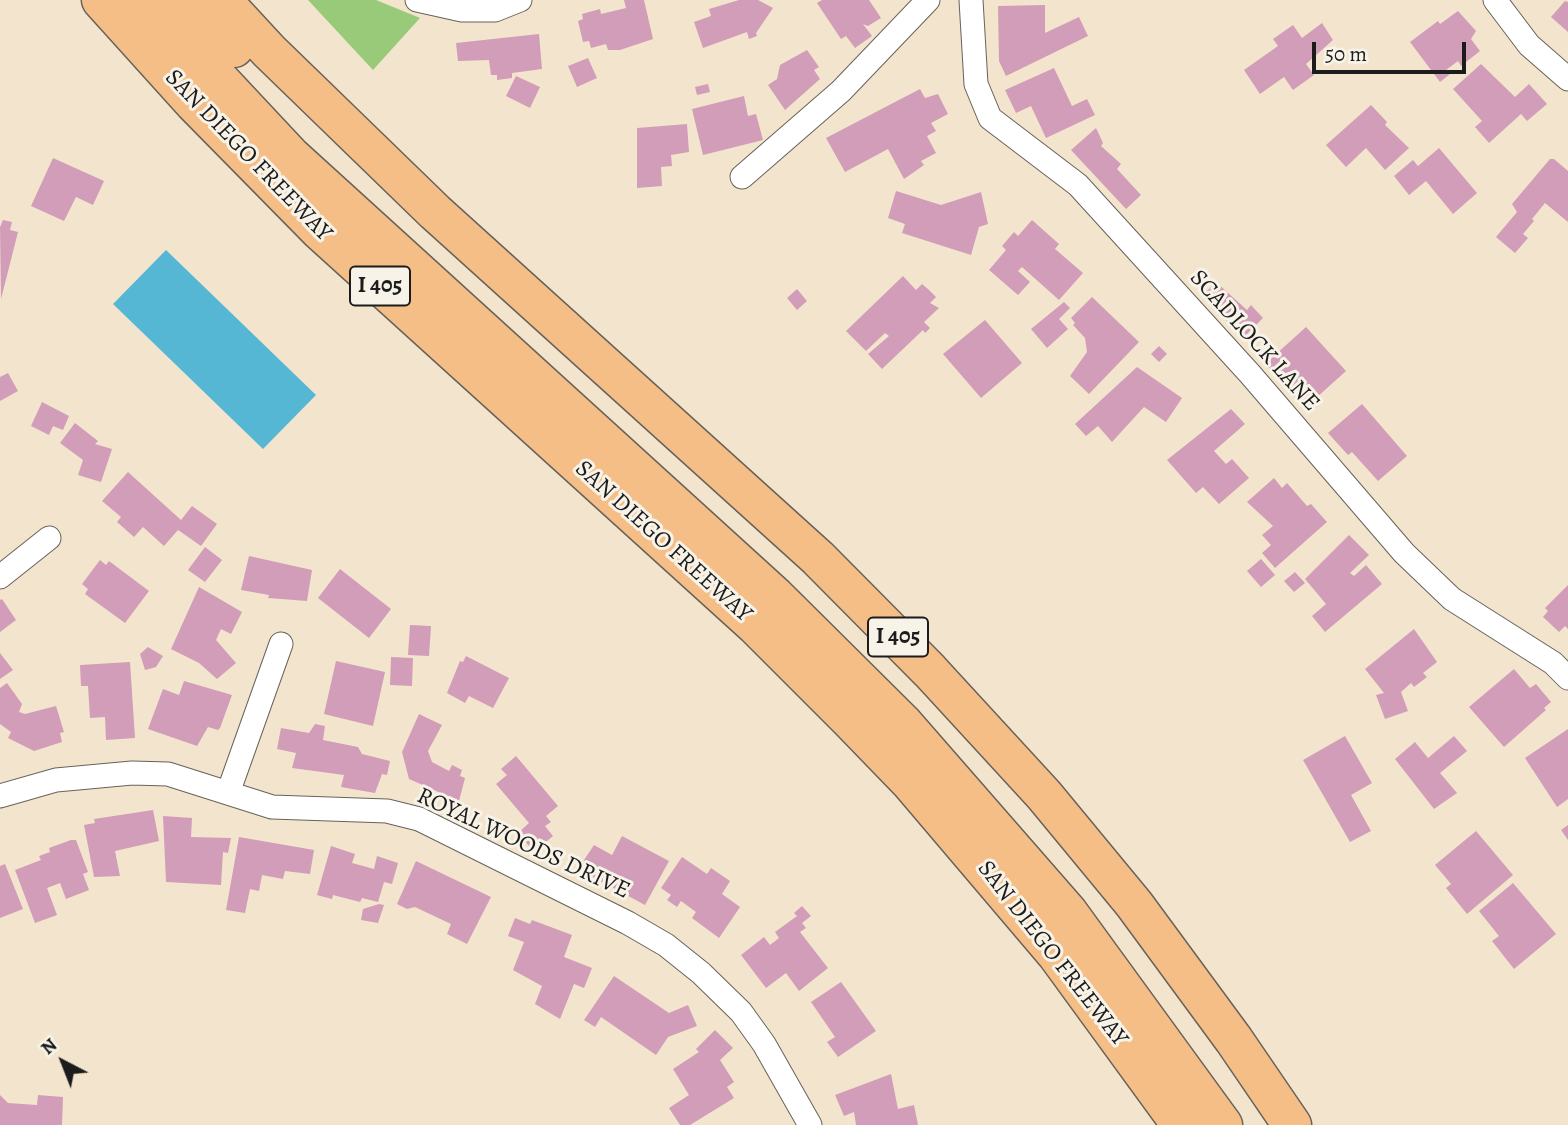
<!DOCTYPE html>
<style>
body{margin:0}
#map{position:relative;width:1568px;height:1125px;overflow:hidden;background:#f3e5cd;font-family:Alegreya,serif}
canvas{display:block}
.north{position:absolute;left:28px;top:1027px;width:70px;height:70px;-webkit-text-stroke:5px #f7f3e8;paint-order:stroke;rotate:318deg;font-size:19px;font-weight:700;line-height:28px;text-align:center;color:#1c1c1c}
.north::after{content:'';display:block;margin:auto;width:24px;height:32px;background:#1c1c1c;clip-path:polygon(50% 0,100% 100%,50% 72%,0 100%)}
.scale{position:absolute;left:1312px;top:42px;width:154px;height:32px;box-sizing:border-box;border:4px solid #1c1c1c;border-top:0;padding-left:9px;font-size:21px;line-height:24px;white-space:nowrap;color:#1c1c1c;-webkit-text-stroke:5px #f7f3e8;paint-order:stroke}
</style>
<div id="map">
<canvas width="1568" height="1125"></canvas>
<div class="north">N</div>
<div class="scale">50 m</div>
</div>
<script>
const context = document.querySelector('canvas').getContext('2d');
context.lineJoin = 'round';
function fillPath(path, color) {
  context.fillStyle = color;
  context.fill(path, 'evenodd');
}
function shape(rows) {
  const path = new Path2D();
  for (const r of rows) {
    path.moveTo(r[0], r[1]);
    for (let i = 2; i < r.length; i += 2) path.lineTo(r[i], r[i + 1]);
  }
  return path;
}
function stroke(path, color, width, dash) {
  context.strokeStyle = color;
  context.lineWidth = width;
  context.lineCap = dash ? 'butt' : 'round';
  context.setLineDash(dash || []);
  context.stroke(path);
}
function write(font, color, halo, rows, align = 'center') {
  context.font = font + ' Alegreya,serif';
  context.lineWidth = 6;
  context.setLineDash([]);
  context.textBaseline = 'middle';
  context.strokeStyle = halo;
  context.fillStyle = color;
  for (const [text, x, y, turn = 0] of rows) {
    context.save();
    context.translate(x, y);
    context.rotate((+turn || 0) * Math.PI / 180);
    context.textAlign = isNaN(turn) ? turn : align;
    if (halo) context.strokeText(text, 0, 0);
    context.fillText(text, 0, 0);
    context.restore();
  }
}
const green = shape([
 [308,0,376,0,420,18,373,70]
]);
const water = shape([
 [166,250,316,395,263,449,113,304]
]);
const building = shape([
 [624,0,644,0,653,39,620,50,608,50,606,44,591,48,589,41,583,42,578,21,583,19,582,14,600,9,601,14,626,8],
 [739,0,758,0,773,8,756,33,757,36,749,39,747,32,703,48,694,22,711,16,709,9],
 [822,0,869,0,881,18,868,26,863,24,872,36,855,48,846,36,841,39,817,3],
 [1565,1,1568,2,1568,32,1551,17],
 [1045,5,1045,33,1079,17,1088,36,1006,76,999,61,998,6],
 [1458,11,1476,31,1471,39,1480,51,1461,66,1458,61,1446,70,1450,74,1440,82,1410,42,1438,21,1440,24],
 [1322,23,1333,40,1306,64,1314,75,1293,90,1284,77,1260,94,1244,70,1278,46,1273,39,1293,25,1302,38],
 [539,34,542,69,512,73,512,78,497,80,497,75,491,75,489,60,458,61,456,43],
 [807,50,819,67,814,70,820,79,785,110,768,85,777,79,780,65],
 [588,58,597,78,577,87,568,66],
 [1481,64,1515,97,1529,84,1547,104,1527,121,1521,114,1489,143,1475,127,1482,121,1453,89],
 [1054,68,1072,106,1087,99,1095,115,1046,138,1031,106,1016,113,1005,90],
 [516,76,540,87,530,108,506,96],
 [708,84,710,92,697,95,695,87],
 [920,89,925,98,938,94,948,114,931,123,936,131,927,136,936,153,921,161,924,165,904,179,888,149,845,172,826,138],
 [744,96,748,116,756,114,763,140,703,155,692,109],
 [1371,105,1387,122,1385,125,1409,148,1385,170,1366,148,1346,167,1326,145],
 [687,124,689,152,671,155,672,166,661,167,662,186,637,188,637,128],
 [1096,128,1103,143,1101,146,1121,164,1117,169,1141,195,1126,209,1071,150],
 [1439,148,1477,193,1453,214,1426,181,1409,195,1394,176,1413,160,1418,166],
 [53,158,104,181,93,205,76,197,64,221,31,206],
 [1550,159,1554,159,1568,171,1568,222,1545,203,1532,219,1534,221,1523,234,1528,238,1515,253,1496,237,1517,212,1512,204],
 [896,191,941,205,981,192,988,224,979,227,971,255,902,233,905,224,888,218],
 [3,220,12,222,10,230,18,232,1,299,0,227],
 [1032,220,1059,244,1055,249,1083,273,1059,300,1022,267,1018,271,1030,282,1018,295,989,270,1006,250,1002,246,1014,232,1018,236],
 [903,276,916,290,922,284,928,289,936,297,930,303,939,308,924,322,930,328,925,333,923,330,882,369,868,354,889,336,885,333,866,351,846,331],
 [1216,282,1247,310,1251,305,1263,318,1243,338,1202,296],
 [797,289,807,301,797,310,787,298],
 [1092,297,1139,342,1089,394,1070,376,1087,352,1085,338,1073,325,1075,323,1071,318],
 [1064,302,1070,308,1059,319,1068,329,1047,348,1031,329],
 [985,320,1022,363,981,398,943,354],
 [1306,327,1346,371,1305,408,1265,364],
 [1159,346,1167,354,1159,362,1151,354],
 [1137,367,1182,398,1166,422,1144,407,1112,442,1098,426,1086,436,1075,424],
 [8,373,18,391,0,401,0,377],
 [42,402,69,416,63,430,53,426,49,435,31,426],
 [1362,404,1407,456,1378,481,1352,452,1348,455,1328,433],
 [1231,409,1245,424,1214,451,1226,464,1232,459,1249,478,1219,504,1203,487,1196,493,1167,460],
 [75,423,98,441,95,444,112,449,101,482,78,475,83,460,60,443],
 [128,472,181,520,192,506,217,524,201,546,178,530,164,546,143,527,134,537,117,522,121,517,102,501],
 [1274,478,1282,488,1287,483,1307,506,1311,504,1327,522,1275,568,1262,553,1271,545,1262,535,1273,526,1247,502],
 [1349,535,1369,555,1350,573,1354,576,1366,565,1382,584,1325,632,1312,616,1326,604,1305,579],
 [205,547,222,560,205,582,188,570],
 [249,556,312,570,307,601,268,598,269,595,241,590],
 [1261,559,1275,575,1261,587,1247,571],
 [100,560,106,565,109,561,149,591,125,623,85,594,88,589,82,584],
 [340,569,391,609,369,638,318,598],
 [1295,572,1305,583,1294,592,1284,581],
 [1568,585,1568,629,1565,626,1559,632,1543,617,1548,611,1545,608],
 [199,587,242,612,231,634,221,629,216,640,236,663,217,679,199,663,171,649],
 [2,599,16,620,0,632,0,600],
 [410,625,431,626,429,656,408,655],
 [1414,629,1437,662,1423,673,1427,677,1414,687,1411,683,1401,692,1408,711,1385,719,1376,695,1384,693,1365,669],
 [148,647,163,656,156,667,145,670,140,654],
 [0,653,13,670,0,679],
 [466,656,509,678,493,708,469,696,465,703,447,693,460,661,463,662],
 [391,657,413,658,412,686,390,685],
 [336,661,385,672,373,726,324,714],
 [130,662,135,738,106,740,105,717,90,718,88,686,81,686,80,665],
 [1514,669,1530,688,1536,684,1551,702,1544,708,1546,710,1504,747,1469,707],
 [184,681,232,695,220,728,218,730,208,727,197,746,148,729,163,689,179,695],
 [7,683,22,704,19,712,25,714,56,706,64,732,60,733,62,742,34,751,8,738,11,732,0,724,0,688],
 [419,714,442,725,428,751,432,762,449,771,452,765,462,770,460,776,465,778,459,801,409,779,402,752],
 [315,724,325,726,323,740,358,747,362,754,390,761,387,775,382,774,375,793,341,787,344,775,292,768,296,753,277,749,281,728,309,733],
 [1568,729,1568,799,1557,807,1525,758],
 [1345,736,1372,783,1351,795,1371,831,1350,842,1303,760],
 [1454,736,1467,751,1440,773,1457,793,1434,809,1395,759,1415,742,1428,758],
 [516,756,558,806,546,816,551,822,545,826,553,836,534,852,518,833,529,823,496,784,507,775,501,769],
 [153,810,159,841,115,851,120,876,94,877,84,825,95,823,94,819],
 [163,816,192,818,191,837,231,838,228,853,223,852,221,885,166,882],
 [1568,825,1568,840,1561,830],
 [1476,831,1513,875,1467,914,1446,888,1451,884,1435,865],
 [622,836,669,861,645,905,578,869,594,845,612,855],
 [239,837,314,850,310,874,285,871,283,879,262,875,259,891,250,889,245,913,226,910],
 [71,840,76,840,88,872,83,874,89,890,66,899,60,883,47,888,57,915,35,923,15,870,41,860,39,856,50,852,49,848],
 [331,846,355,854,352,863,374,869,377,856,398,863,392,884,384,882,378,902,362,898,360,902,333,895,332,899,317,895],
 [682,857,707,874,711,868,730,881,722,894,740,907,719,938,692,918,696,912,681,901,677,907,667,900,671,895,661,888],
 [416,861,491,897,467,944,447,934,451,924,415,907,407,909,397,904],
 [5,864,23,909,0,918,0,866],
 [1513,883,1556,934,1514,969,1492,941,1499,936,1479,911],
 [379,904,384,905,378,923,361,920,363,909],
 [802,906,811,916,802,923,806,928,800,932,828,968,799,991,786,973,766,988,741,955,764,937,770,945,779,938,775,932,797,916,794,913],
 [515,918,530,924,532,920,572,935,564,957,592,968,584,988,574,984,560,1019,535,1004,542,986,513,970,524,942,508,936],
 [614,976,669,1013,688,1005,697,1026,668,1037,656,1055,601,1017,595,1027,584,1020],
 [841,982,876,1031,838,1057,827,1042,835,1037,811,1002],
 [715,1030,733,1048,720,1060,734,1082,727,1087,734,1098,690,1125,680,1125,669,1108,689,1095,673,1069,699,1052,696,1049],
 [891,1074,898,1109,914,1105,918,1125,856,1125,854,1112,844,1116,835,1095],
 [0,1095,8,1103,37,1105,38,1095,63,1097,62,1125,0,1125]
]);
const street = shape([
 [417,0,462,10,495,10,520,0],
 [971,0,976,84,990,118,1078,185,1250,374,1404,553,1452,599,1553,663,1568,678],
 [1495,0,1529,45,1568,79],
 [742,177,841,91,928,0],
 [0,577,49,538],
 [228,793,281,644],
 [0,796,56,780,132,773,168,774,272,807,387,811,419,819,628,923,666,945,701,973,741,1012,764,1044,810,1125]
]);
const highway = shape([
 [101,0,194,103,320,231,756,626,850,720,910,782,1057,955,1181,1125],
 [145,0,291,156,775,596,903,723,1068,912,1223,1125],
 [187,0,234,48],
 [222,0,269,51,435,212,818,558,930,671,1044,795,1134,904,1234,1040,1292,1125]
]);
const shields = [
 [380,286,60],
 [898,637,60]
];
const shieldNames = [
 ["I 405",380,286],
 ["I 405",898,637]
];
const streetNames = [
 ["SAN DIEGO FREEWAY",248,156,46],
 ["SCADLOCK LANE",1254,341,48],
 ["SAN DIEGO FREEWAY",663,542,42],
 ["ROYAL WOODS DRIVE",523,844,25],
 ["SAN DIEGO FREEWAY",1052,954,52]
];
fillPath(green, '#98ca7a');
fillPath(water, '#55b7d4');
fillPath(building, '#d19db8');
stroke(street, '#67625a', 25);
stroke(highway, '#67625a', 41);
stroke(street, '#fff', 23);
stroke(highway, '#f6be87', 38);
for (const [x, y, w] of shields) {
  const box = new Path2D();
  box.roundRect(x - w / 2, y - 19.5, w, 39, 5);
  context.fillStyle = '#f7f3e8';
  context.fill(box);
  stroke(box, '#1c1c1c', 2);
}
write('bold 23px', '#1c1c1c', null, shieldNames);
write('24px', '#1c1c1c', '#f7f3e8', streetNames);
</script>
